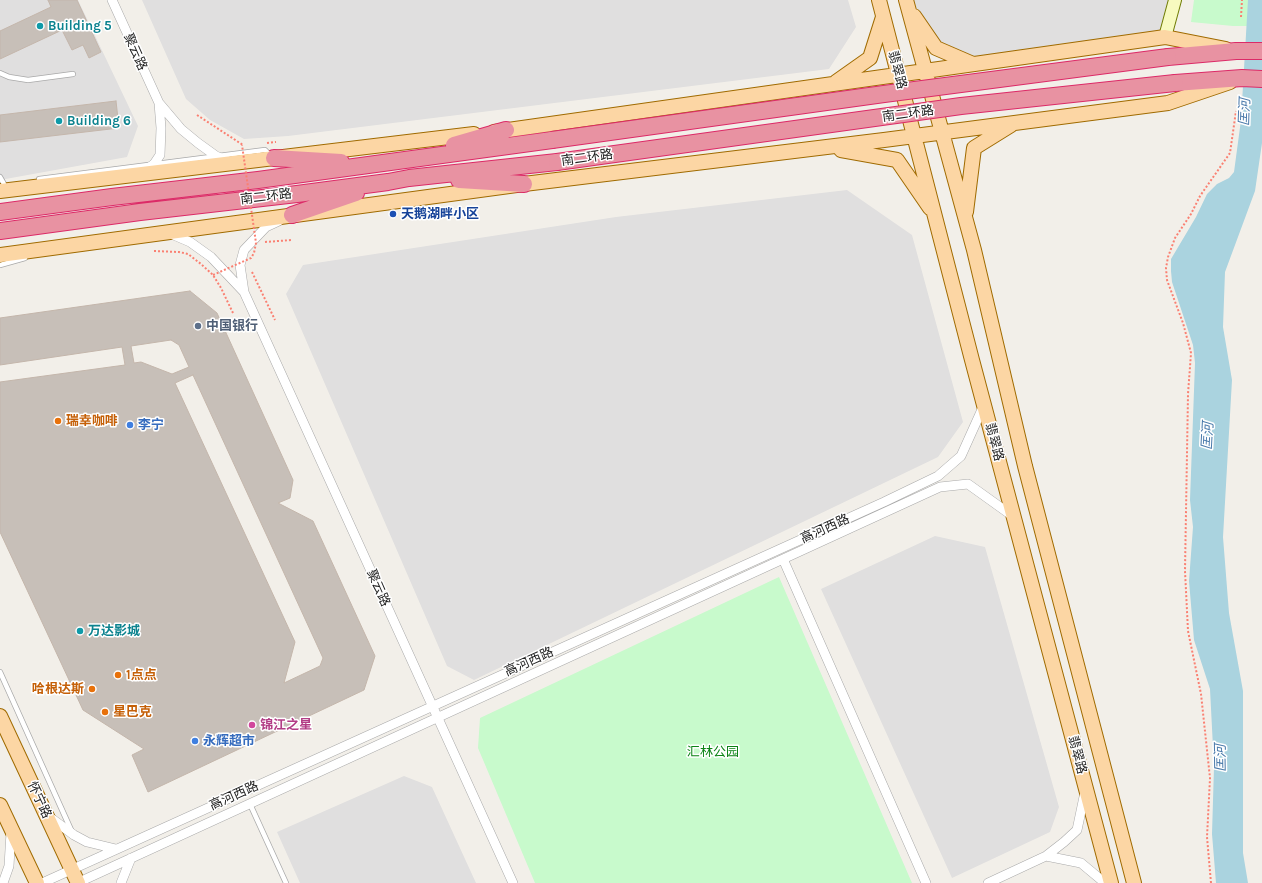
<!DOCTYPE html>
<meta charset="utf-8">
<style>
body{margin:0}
canvas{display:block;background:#f2efe9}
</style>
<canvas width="1262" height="883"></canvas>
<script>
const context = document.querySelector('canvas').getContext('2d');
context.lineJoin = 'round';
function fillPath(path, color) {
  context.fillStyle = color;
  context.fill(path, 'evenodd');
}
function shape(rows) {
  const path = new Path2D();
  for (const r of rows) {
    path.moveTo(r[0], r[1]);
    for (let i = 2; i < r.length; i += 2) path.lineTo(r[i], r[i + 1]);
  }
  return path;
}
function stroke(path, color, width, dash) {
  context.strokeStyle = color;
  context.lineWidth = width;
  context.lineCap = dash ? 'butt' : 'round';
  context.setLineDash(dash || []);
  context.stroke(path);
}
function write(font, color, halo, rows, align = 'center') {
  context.font = font + ' Karla,"Noto Sans SC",sans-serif';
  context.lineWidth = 3;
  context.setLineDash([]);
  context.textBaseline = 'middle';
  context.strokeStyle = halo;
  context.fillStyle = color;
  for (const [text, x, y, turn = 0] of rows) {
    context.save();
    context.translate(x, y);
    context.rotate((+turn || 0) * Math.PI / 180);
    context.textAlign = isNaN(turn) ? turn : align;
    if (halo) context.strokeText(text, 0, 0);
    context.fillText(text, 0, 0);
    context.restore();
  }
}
const residential = shape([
 [0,0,78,0,138,126,127,157,0,180],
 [142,0,848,0,856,27,829,69,288,136,244,139,210,120,186,99],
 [906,0,1175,0,1165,37,974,64,936,48],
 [847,190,912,235,963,422,938,457,474,680,447,666,286,294,303,265,616,217],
 [935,536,985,547,1059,807,1050,832,952,878,821,589],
 [404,776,432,787,476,883,300,883,277,832]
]);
const park = shape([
 [1194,0,1262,0,1262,26,1233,26,1191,22],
 [779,577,912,883,535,883,478,748,480,718]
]);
const water = shape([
 [1248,0,1262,0,1262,143,1255,191,1225,272,1223,327,1232,380,1223,537,1229,613,1243,691,1243,853,1248,883,1216,883,1212,834,1214,767,1210,689,1194,640,1189,581,1193,527,1190,500,1195,363,1193,345,1172,282,1171,271,1171,259,1196,217,1207,194,1217,184,1229,178,1234,172,1241,120]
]);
const building = shape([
 [48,0,77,0,101,52,89,58,83,45,72,50,62,30,0,59,0,31,51,7,48,0],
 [116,101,119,128,0,142,0,115,116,101],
 [190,291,217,313,293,480,290,498,278,503,313,521,375,656,364,690,148,792,132,755,144,749,83,710,0,532,0,382,125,365,122,347,0,365,0,318,190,291],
 [171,340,179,345,189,367,172,374,141,362,134,363,131,346,171,340],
 [193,375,323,658,320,666,284,683,295,642,175,383,193,375]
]);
const path = shape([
 [1241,17,1242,0],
 [197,115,243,145],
 [267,143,276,142],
 [265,242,292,240],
 [154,251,179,252,188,254,201,264,213,275,221,288,233,313],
 [252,272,275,320],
 [1211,883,1207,837,1210,778,1201,694,1188,631,1185,571,1188,394,1191,353,1183,323,1167,280,1166,268,1168,257,1175,238,1191,214,1200,196,1230,153,1236,111]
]);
const lane = shape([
 [0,73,9,77,28,80,73,74],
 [0,177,4,184],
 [39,179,265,150,271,156],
 [0,265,25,258],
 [0,672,72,832],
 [250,804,286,883]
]);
const street = shape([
 [112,0,159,103,181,129,198,143,216,156,230,162],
 [143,172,154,164,160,155,161,128,159,103],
 [169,233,190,242,211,257,244,292,240,265,244,250,266,227,279,221],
 [244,292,513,883],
 [783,559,926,883],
 [1085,792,1077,830,1064,842,1046,856,1081,863,1105,883],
 [48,816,74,835,87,842,116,849],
 [3,883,9,866,11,832],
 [42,883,884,502,938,476,961,456,984,405],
 [77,883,940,487,968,484,1014,517],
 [121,883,131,858],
 [988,883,1046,856]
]);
const secondary = shape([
 [1165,37,1175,0]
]);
const primary = shape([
 [879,0,972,360,1111,883],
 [906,0,974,250,1025,466,1134,883],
 [914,16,936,48,973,64],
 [836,82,870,58,883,17],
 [494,132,1165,37,1226,49],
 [841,150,897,160,930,208],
 [0,191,474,134],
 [966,212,974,148,1011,125],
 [0,255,524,184,884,140,1168,103,1230,82],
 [0,716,78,883],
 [0,805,37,883]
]);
const highway = shape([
 [1168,57,1236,51],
 [1175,83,1242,78,1262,79],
 [454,145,506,130],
 [274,158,341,162],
 [459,180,524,184],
 [0,212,112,197,258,180,552,140],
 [292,215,356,193],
 [0,231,140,212,297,194,388,182,409,178,557,162]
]);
const pathBridge = shape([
 [213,275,251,258,254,253,256,243,242,145]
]);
const highwayBridge = shape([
 [1236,51,1262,51],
 [552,140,884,94,1168,57],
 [557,162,961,106,1175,83]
]);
const markers = [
 [40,26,4,"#0f9aa8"],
 [59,121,4,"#0f9aa8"],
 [393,214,4,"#1a4fb4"],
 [198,326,4,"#5c6f8a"],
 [58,421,4,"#e8710a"],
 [130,425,4,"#3f7fe0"],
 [80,631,4,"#0f9aa8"],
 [118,675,4,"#e8710a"],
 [92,689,4,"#e8710a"],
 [105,712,4,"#e8710a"],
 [252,725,4,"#d1479c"],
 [195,741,4,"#3f7fe0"]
];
const cultureNames = [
 ["Building 5",48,26],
 ["Building 6",67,121],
 ["万达影城",88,631]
];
const streetNames = [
 ["聚云路",135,52,66],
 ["翡翠路",897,70,75],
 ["南二环路",908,114,-8],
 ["南二环路",587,158,-8],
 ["南二环路",266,197,-7],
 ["翡翠路",994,442,75],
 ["高河西路",825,529,-24],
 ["聚云路",378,588,66],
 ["高河西路",529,662,-24],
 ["翡翠路",1077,755,75],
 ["高河西路",234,796,-24],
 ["怀宁路",39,800,65]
];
const transitNames = [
 ["天鹅湖畔小区",401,214]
];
const serviceNames = [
 ["中国银行",206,326]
];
const foodNames = [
 ["瑞幸咖啡",66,421],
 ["1点点",126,675],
 ["哈根达斯",84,689,"right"],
 ["星巴克",113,712]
];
const shopNames = [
 ["李宁",138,425],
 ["永辉超市",203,741]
];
const hotelNames = [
 ["锦江之星",260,725]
];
const parkNames = [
 ["汇林公园",713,752]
];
const waterNames = [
 ["匡河",1245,112,-88],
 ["匡河",1208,436,-87],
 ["匡河",1221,758,-91]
];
fillPath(residential, '#e0dfdf');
fillPath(park, '#c8facc');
fillPath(water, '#aad3df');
fillPath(building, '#c7bfb8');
stroke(building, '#c4b6ab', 1);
stroke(lane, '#a9a9a9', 6);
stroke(street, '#a9a9a9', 10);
stroke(secondary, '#707d05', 14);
stroke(primary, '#a06b00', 16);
stroke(highway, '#dc2a67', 18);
stroke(path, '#fa8072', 2, [2, 2]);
stroke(lane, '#fff', 4.5);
stroke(street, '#fff', 9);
stroke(secondary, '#f7fabf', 12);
stroke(primary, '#fcd6a4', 14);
stroke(highway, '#e892a2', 16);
stroke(highwayBridge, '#dc2a67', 18, []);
stroke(pathBridge, '#fa8072', 2, [2, 2]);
stroke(highwayBridge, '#e892a2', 16);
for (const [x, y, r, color] of markers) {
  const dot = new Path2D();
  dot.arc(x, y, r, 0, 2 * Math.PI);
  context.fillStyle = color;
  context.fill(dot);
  stroke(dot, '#fff', 1.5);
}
write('bold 13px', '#0d838f', '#fff', cultureNames, 'left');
write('13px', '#222', '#fff', streetNames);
write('bold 13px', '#164399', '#fff', transitNames, 'left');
write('bold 13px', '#4e5e75', '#fff', serviceNames, 'left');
write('bold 13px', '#c56008', '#fff', foodNames, 'left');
write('bold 13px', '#366cbe', '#fff', shopNames, 'left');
write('bold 13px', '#b23c85', '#fff', hotelNames, 'left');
write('13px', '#0c8416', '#fff', parkNames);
write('italic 14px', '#4a7aab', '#fff', waterNames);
</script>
